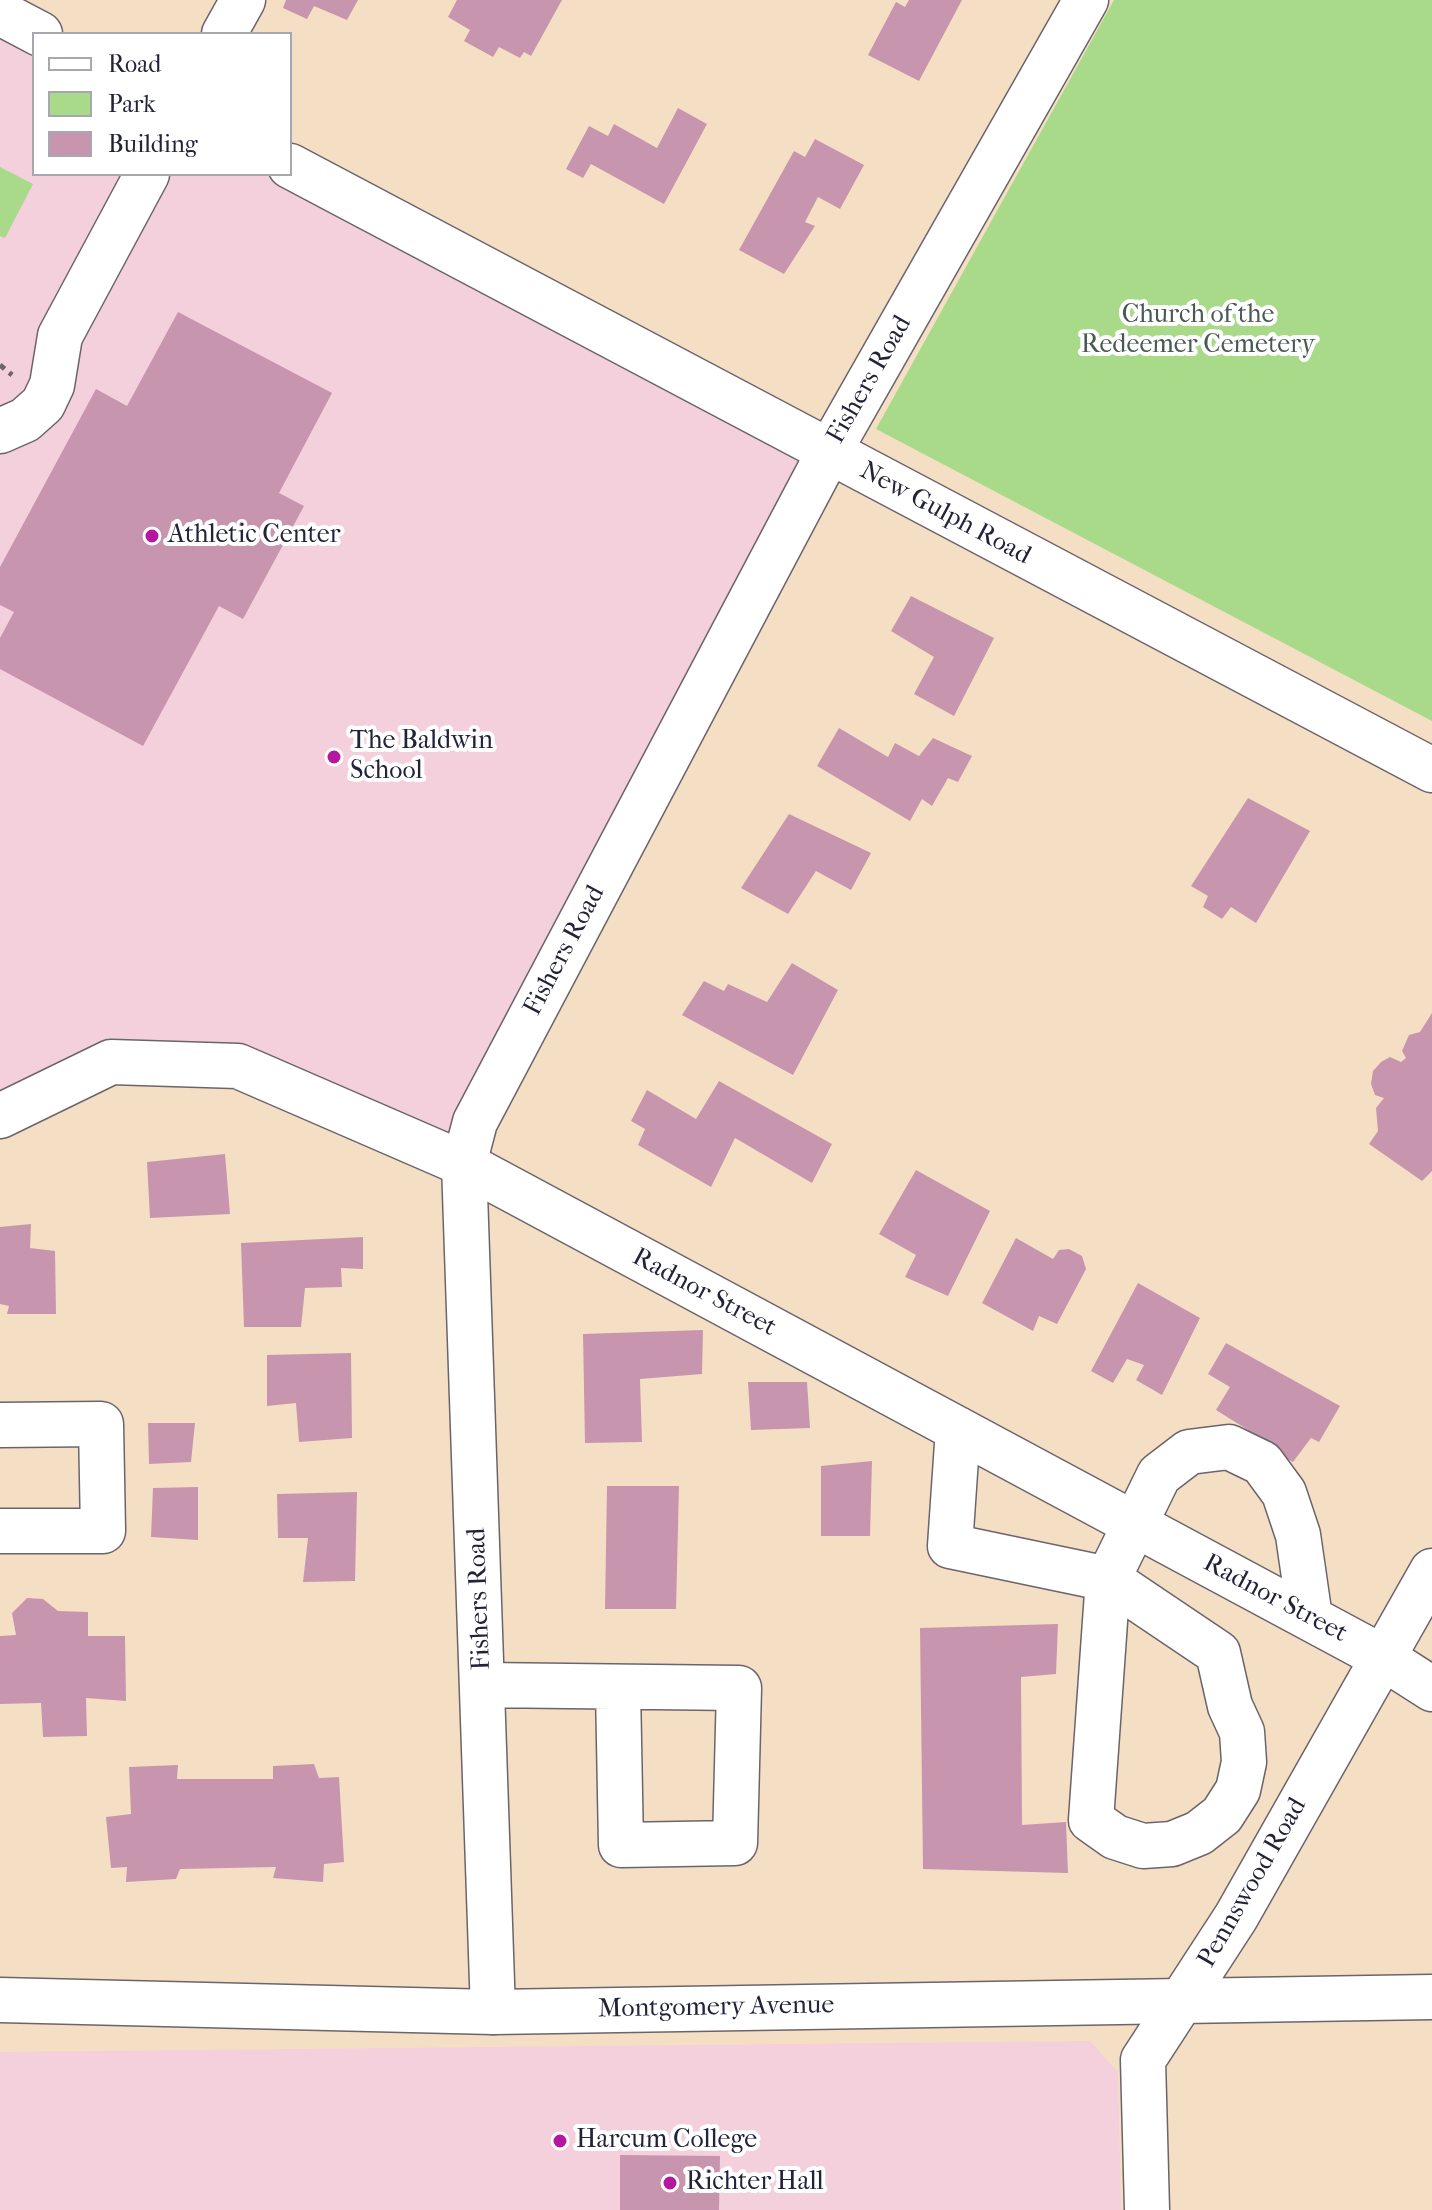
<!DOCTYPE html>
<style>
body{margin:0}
#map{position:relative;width:1432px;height:2210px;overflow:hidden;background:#f4dfc4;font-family:"IM FELL French Canon",serif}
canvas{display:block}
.legend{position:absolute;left:32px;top:32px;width:260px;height:144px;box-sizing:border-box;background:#fff;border:2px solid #a7a7b1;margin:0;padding:10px 14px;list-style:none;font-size:24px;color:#22223b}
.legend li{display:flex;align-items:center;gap:16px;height:40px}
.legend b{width:40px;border:2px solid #a7a7b1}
</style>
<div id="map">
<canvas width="1432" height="2210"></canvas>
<ul class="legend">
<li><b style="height:10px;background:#fff"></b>Road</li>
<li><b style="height:22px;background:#a8da89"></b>Park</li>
<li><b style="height:22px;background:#c796ae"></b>Building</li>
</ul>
</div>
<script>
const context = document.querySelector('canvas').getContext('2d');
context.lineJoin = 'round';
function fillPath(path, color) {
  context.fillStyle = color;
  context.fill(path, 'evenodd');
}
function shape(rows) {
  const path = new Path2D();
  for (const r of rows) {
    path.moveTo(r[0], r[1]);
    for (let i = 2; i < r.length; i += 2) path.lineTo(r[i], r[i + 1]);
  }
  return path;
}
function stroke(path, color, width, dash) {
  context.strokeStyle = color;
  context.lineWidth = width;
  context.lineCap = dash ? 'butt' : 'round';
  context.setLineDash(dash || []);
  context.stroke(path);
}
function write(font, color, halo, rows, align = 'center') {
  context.font = font + ' "IM FELL French Canon",serif';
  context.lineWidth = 8;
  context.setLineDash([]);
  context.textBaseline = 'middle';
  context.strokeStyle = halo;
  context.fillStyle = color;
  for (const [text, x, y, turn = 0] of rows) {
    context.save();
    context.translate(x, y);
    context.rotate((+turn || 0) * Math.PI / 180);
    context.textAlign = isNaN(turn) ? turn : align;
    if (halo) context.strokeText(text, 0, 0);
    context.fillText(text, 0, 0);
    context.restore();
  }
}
const built = shape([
 [0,11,34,34,34,174,290,174,829,452,464,1164,238,1066,111,1062,0,1114],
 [1090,2041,1118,2072,1121,2210,0,2210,0,2052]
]);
const green = shape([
 [1114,0,1432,0,1432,721,876,429],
 [0,167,33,184,5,238,0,236]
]);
const building = shape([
 [286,0,358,0,347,20,314,6,307,19,283,8],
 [457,0,562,0,531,56,524,52,520,58,499,47,493,57,464,41,470,30,448,17],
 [909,0,962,0,919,81,868,55,896,2,905,7],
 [678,108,707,124,664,204,591,164,583,178,566,169,589,126,608,136,614,124,657,148],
 [815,139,864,165,840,209,818,197,805,222,815,226,784,274,739,250,794,151,805,157],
 [178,312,332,393,279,493,304,506,243,619,219,606,143,746,0,669,0,638,14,612,0,605,0,567,96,389,127,406],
 [911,596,994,638,954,716,914,694,934,657,891,631],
 [839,728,888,757,895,743,919,756,933,738,972,756,958,782,948,778,932,806,922,799,910,821,817,766],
 [1248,798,1310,831,1256,923,1231,907,1222,919,1203,907,1208,896,1191,886],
 [789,814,871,853,851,890,816,871,788,914,741,888],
 [792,963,838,990,793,1075,682,1015,704,981,724,991,728,984,767,1002],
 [1432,1013,1432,1171,1422,1181,1369,1144,1378,1131,1376,1108,1384,1098,1375,1095,1371,1084,1373,1071,1381,1062,1390,1057,1401,1062,1406,1058,1402,1051,1409,1035,1420,1032],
 [719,1081,832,1144,812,1183,735,1138,711,1187,638,1145,645,1129,631,1121,647,1090,696,1119],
 [225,1154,230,1214,150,1218,147,1162],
 [916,1170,990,1211,948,1296,905,1277,916,1255,879,1234],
 [31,1224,30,1248,55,1251,56,1314,7,1314,9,1306,0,1304,0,1227],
 [363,1237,363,1269,341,1268,342,1287,305,1288,301,1327,244,1327,241,1243],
 [1016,1238,1053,1259,1059,1250,1069,1249,1082,1256,1086,1269,1057,1324,1039,1316,1033,1331,982,1303],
 [1138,1283,1200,1318,1162,1395,1136,1380,1144,1365,1127,1359,1113,1383,1091,1371],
 [703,1330,702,1374,640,1379,642,1442,585,1443,583,1334],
 [1226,1343,1340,1406,1319,1442,1311,1438,1293,1462,1269,1449,1242,1443,1248,1430,1216,1410,1230,1387,1208,1374],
 [351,1353,352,1438,299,1442,296,1403,267,1406,267,1355],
 [748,1382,807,1382,810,1428,751,1430],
 [148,1423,195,1423,191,1462,149,1464],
 [872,1461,870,1536,821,1536,821,1466],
 [607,1486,679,1486,676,1609,605,1609],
 [198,1487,198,1540,151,1537,153,1488],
 [357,1492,355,1581,303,1582,308,1538,278,1538,277,1494],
 [27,1598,43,1599,58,1611,88,1612,88,1636,125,1636,126,1701,86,1698,87,1736,43,1737,41,1703,0,1704,0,1636,16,1635,12,1613],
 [1058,1624,1056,1674,1021,1677,1022,1825,1066,1822,1068,1873,923,1869,920,1628],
 [314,1764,319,1778,339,1777,344,1862,324,1864,323,1882,273,1878,276,1867,180,1869,176,1879,126,1882,127,1867,111,1868,106,1817,131,1814,129,1767,178,1765,177,1779,273,1779,273,1766],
 [620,2155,720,2156,719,2210,620,2210]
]);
const path = shape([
 [0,365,12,375]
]);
const minor = shape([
 [0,13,40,34],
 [224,34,243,0],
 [290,166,1432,770],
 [0,431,25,420,43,404,52,385,60,336,147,174],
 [0,1116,111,1062,238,1066,464,1164,1382,1657,1432,1689],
 [0,1425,101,1424,103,1531,0,1531],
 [958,1429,950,1546,1108,1579,1091,1820,1115,1837,1143,1846,1172,1844,1199,1833,1222,1815,1238,1790,1244,1762,1242,1732,1230,1706,1218,1653,1108,1579,1159,1475,1189,1452,1229,1447,1262,1463,1284,1493,1298,1535,1310,1618],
 [483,1685,739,1688,735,1843,621,1845,618,1689],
 [493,2012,464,1164,475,1122,829,452,1086,0],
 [1147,2210,1143,2060,1236,1917,1432,1571]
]);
const major = shape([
 [0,2000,493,2012,1432,1997]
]);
const markers = [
 [152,536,8,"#b5179e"],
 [334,757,8,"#b5179e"],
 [560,2141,8,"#b5179e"],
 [670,2183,8,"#b5179e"]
];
const parkNames = [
 ["Church of the",1198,316],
 ["Redeemer Cemetery",1198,346]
];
const streetNames = [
 ["Fishers Road",870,380,-60],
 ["New Gulph Road",945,514,28],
 ["Fishers Road",565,951,-62],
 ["Radnor Street",704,1293,28],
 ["Fishers Road",480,1599,-92],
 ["Radnor Street",1275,1599,28],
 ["Pennswood Road",1253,1883,-60],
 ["Montgomery Avenue",716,2008,-1]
];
const poiNames = [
 ["Athletic Center",168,536],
 ["The Baldwin",350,742],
 ["School",350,772],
 ["Harcum College",576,2141],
 ["Richter Hall",686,2183]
];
fillPath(built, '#f4cfdc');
fillPath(green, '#a8da89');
fillPath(building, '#c796ae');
stroke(minor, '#6c646b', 47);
stroke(major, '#6c646b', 47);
stroke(path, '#6c646b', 5, [6, 6]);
stroke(minor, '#fff', 44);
stroke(major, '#fff', 44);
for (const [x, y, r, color] of markers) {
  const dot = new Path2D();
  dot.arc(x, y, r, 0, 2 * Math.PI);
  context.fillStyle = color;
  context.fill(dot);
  stroke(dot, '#fff', 3);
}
write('26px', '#4a5952', '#fff', parkNames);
write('26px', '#22223b', '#fff', streetNames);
write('26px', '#22223b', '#fff', poiNames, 'left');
</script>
